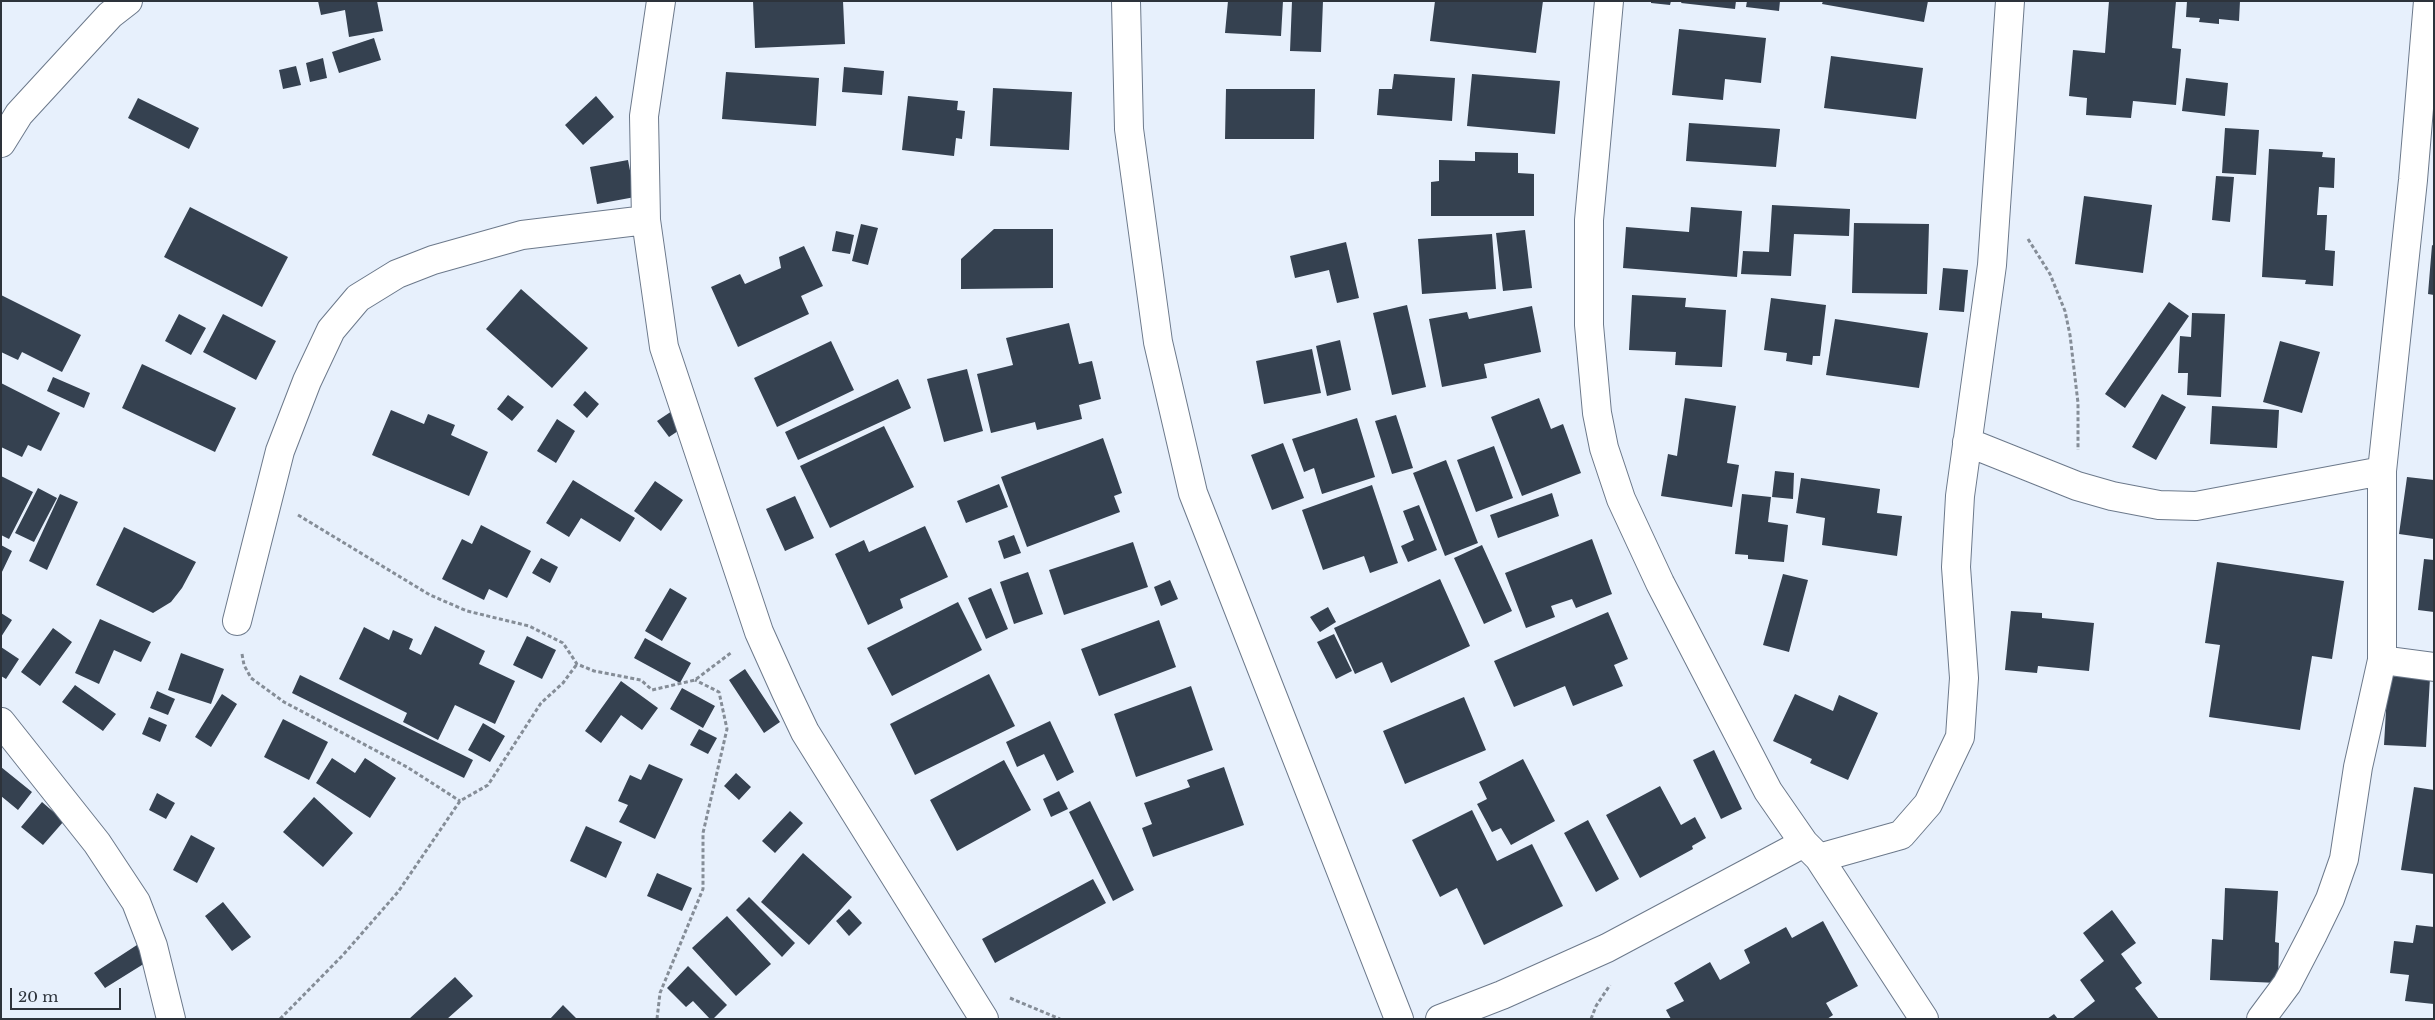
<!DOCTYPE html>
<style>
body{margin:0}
#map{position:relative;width:2435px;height:1020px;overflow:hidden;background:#e7f0fc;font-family:"Libre Baskerville",serif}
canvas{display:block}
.frame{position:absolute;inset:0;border:2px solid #2d333b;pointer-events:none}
.scale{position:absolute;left:10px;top:988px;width:111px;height:22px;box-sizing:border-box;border:2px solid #2d333b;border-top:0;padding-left:6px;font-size:15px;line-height:18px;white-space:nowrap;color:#2d333b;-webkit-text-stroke:4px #e7f0fc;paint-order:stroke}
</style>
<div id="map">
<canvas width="2435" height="1020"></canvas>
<div class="frame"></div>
<div class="scale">20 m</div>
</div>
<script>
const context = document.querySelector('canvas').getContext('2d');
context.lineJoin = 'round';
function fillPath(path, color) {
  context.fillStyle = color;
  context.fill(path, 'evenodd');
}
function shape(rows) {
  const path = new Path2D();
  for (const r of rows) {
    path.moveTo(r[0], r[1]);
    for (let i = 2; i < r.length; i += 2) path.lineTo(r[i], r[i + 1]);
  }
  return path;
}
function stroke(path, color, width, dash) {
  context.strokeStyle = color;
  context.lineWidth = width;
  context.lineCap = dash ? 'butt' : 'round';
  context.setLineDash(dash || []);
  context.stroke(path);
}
const building = shape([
 [318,1,377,1,383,31,349,37,345,10,321,15],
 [753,1,843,1,845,44,755,48],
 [1228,1,1283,1,1281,36,1225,33],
 [1292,1,1323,1,1321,52,1290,51],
 [1435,1,1543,1,1536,53,1430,41],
 [1651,1,1671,1,1670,5,1651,3],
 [1682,1,1736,1,1735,9,1681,3],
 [1747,1,1780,1,1779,11,1746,7],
 [1823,1,1928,1,1924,22,1822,4],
 [2109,1,2176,1,2172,48,2181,49,2176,105,2133,101,2131,118,2086,115,2087,98,2069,96,2073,50,2105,53],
 [2187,1,2240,1,2239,21,2219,19,2219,24,2199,22,2200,18,2186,17],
 [1679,29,1766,38,1761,83,1725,79,1723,100,1672,95],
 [374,38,381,60,339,73,332,52],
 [1831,56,1923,68,1916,119,1824,108],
 [323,58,327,78,310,82,306,63],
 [296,66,301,85,283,89,279,70],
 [844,67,884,71,882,95,842,92],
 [726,72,819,78,816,126,722,119],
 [1394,74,1455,78,1452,121,1377,115,1379,89,1392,89],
 [1472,74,1560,81,1555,134,1467,126],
 [2186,78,2228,83,2225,116,2182,111],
 [993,88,1072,92,1069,150,990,146],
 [1226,89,1315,89,1314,139,1225,139],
 [596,96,614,117,583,145,565,125],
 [908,96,958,101,957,110,965,111,962,139,956,138,954,156,902,150],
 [138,98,199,128,189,149,128,118],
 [1689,123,1780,129,1776,167,1686,161],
 [2225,128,2259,130,2256,175,2222,173],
 [2269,149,2323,152,2322,157,2335,158,2334,188,2319,187,2317,215,2327,215,2325,250,2335,251,2333,286,2305,284,2306,280,2262,277],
 [1475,152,1518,153,1518,173,1534,174,1534,216,1431,216,1431,182,1439,181,1439,160,1475,161],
 [628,160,635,197,597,204,590,167],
 [2216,176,2234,177,2230,222,2212,220],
 [2084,196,2152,205,2143,273,2075,264],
 [1772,205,1850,209,1849,236,1794,234,1791,276,1741,274,1743,251,1769,252],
 [190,207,288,257,262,307,164,257],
 [1691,207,1742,211,1737,277,1623,268,1626,227,1689,232],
 [1854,223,1929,224,1927,294,1852,293],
 [861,224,878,228,868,265,852,261],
 [994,229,1053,229,1053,288,961,289,961,259],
 [1525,230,1532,288,1503,291,1496,233],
 [836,231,854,235,850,254,832,251],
 [1492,234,1496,289,1422,294,1418,239],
 [1346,242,1359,298,1337,303,1329,270,1295,278,1290,256],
 [2432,245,2434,246,2434,295,2428,294],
 [804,246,823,286,801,296,809,314,738,347,711,287,740,274,745,284,781,268,779,257],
 [1943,268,1968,270,1964,312,1939,310],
 [521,289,588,348,552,388,486,329],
 [1,295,81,335,62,372,22,352,18,360,1,352],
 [1632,295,1686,298,1685,307,1726,310,1722,367,1675,365,1676,352,1629,350],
 [1771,298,1826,305,1820,356,1813,356,1812,365,1786,361,1787,353,1764,350],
 [2169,302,2189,316,2125,408,2105,394],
 [1407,305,1426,387,1392,395,1373,313],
 [1532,306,1541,352,1484,364,1487,378,1442,387,1429,319,1467,312,1469,319],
 [2192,313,2225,314,2221,397,2187,395,2188,373,2178,373,2180,336,2191,337],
 [179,314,206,328,191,355,165,341],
 [223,314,276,341,256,380,203,352],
 [1835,319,1928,333,1919,388,1826,375],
 [1069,323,1079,364,1092,361,1101,399,1079,405,1082,419,1037,430,1035,422,991,433,977,374,1013,365,1006,338],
 [1340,340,1351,390,1327,396,1316,346],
 [831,341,854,390,777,427,754,378],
 [2280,341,2320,352,2302,413,2263,402],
 [1312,349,1321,393,1264,404,1256,361],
 [142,364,236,408,215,452,122,408],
 [967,369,983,431,944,442,927,379],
 [53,377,90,393,84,408,47,391],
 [898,379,911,408,798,460,785,432],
 [1,383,60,413,41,451,28,445,22,457,1,447],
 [585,391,599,404,587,418,573,405],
 [2162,394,2186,407,2156,460,2132,447],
 [508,395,524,407,512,421,497,409],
 [1539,398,1551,429,1563,424,1581,473,1522,496,1491,417],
 [1685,398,1736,406,1727,463,1739,465,1732,507,1661,496,1668,454,1677,456],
 [2212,406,2279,410,2277,448,2210,444],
 [391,410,424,424,428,414,455,425,451,435,488,452,469,496,372,455],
 [672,411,684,427,669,437,657,421],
 [1396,415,1413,468,1392,474,1375,421],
 [1357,418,1375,477,1322,494,1314,468,1304,472,1292,439],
 [557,419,575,431,556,463,537,451],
 [884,426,914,487,830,528,800,466],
 [1103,438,1122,493,1114,496,1120,512,1027,547,1001,477],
 [1283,443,1304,498,1272,510,1251,455],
 [1494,446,1513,498,1476,512,1457,460],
 [1446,460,1478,543,1445,556,1413,473],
 [1775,471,1794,473,1793,499,1772,497],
 [1,476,33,492,9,539,1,535],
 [2407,477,2434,480,2434,539,2399,534],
 [1801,478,1880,489,1877,513,1902,516,1897,556,1822,545,1825,518,1796,513],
 [573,480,635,518,620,542,581,518,569,537,546,523],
 [655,481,683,500,661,531,634,511],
 [999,484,1008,507,966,523,957,501],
 [1372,485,1398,563,1370,573,1364,556,1323,570,1302,510],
 [38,488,57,498,34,542,15,533],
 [1552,493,1559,516,1498,538,1490,515],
 [60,494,78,502,47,570,29,561],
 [1742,494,1771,497,1768,522,1788,525,1784,562,1748,559,1748,555,1735,554],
 [795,496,814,538,785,551,766,509],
 [1419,505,1437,550,1408,562,1401,546,1414,540,1403,511],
 [481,525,531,551,507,598,489,589,484,600,442,579,462,539,472,544],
 [925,526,948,577,900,599,903,608,868,625,835,554,864,540,869,552],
 [124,527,196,562,182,588,171,602,153,613,96,585],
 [1014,535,1021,553,1004,559,998,541],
 [1592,539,1612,594,1576,608,1572,599,1551,606,1555,617,1526,628,1505,573],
 [1133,542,1148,587,1064,615,1049,570],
 [1,545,12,551,1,574],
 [1482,545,1512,611,1484,624,1454,558],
 [541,558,558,567,550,583,532,573],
 [2424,559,2434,560,2434,612,2418,610],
 [2217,562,2344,581,2332,659,2312,656,2300,730,2209,717,2220,645,2205,643],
 [1028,572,1043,614,1014,624,1000,582],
 [1783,574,1808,580,1789,652,1763,645],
 [1440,579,1470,646,1391,683,1382,662,1355,674,1334,628],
 [1170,580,1178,599,1161,606,1154,587],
 [670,588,687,598,662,641,645,631],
 [991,588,1008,629,986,639,968,598],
 [958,602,982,650,892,696,867,648],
 [1328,607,1336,622,1320,632,1310,617],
 [2011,611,2042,613,2042,618,2094,623,2089,671,2038,666,2037,673,2005,670],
 [1608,612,1628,659,1614,665,1623,686,1573,706,1565,686,1514,707,1494,661],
 [1,613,12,620,1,637],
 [100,619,151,642,141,662,114,650,99,684,75,673],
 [1159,620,1176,667,1099,696,1081,649],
 [435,626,485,651,479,664,515,681,495,724,455,705,438,740,403,722,407,713,339,679,364,627,389,640,393,630,413,639,409,649,421,655],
 [53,628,72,642,40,686,21,672],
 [1334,634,1352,671,1336,679,1317,642],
 [527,636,556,650,542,679,513,665],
 [645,638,691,663,680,683,634,658],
 [1,647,19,659,6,679,1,676],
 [181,653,224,669,211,704,168,690],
 [745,669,780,722,764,733,729,680],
 [989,674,1015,726,915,775,890,724],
 [300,675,473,760,464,778,292,693],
 [2388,676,2430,678,2426,747,2384,745],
 [621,681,658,708,642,730,621,715,601,743,585,731],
 [75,685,116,714,103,731,62,702],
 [1191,686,1213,750,1136,777,1114,714],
 [682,688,715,706,703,728,670,709],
 [157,691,175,699,168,715,150,708],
 [222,694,237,704,211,747,195,737],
 [1795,694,1833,711,1839,695,1878,713,1848,780,1810,763,1812,759,1773,741],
 [1464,697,1486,750,1405,784,1383,731],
 [149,717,167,725,160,742,142,734],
 [283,719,328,742,309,780,264,757],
 [1050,721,1074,772,1057,781,1044,754,1017,767,1006,742],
 [483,723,505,736,490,762,468,750],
 [699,729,717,738,708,754,690,745],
 [1714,750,1742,809,1721,819,1693,760],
 [332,758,355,773,365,758,396,778,370,818,316,783],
 [1523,759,1555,821,1511,845,1501,828,1492,832,1477,804,1487,799,1479,782],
 [1004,760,1031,810,957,851,930,800],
 [649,764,683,779,655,839,619,822,628,805,618,801,630,775,641,780],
 [1,767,32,792,18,810,1,796],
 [1224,767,1244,825,1153,857,1142,828,1152,824,1144,803,1190,787,1187,780],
 [736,773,751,787,739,800,724,786],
 [1660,786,1681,825,1695,817,1706,838,1692,846,1693,849,1640,878,1606,815],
 [2414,787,2434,790,2434,874,2401,870],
 [1059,791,1068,809,1051,817,1043,799],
 [157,793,175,803,166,819,149,810],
 [314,797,353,833,323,867,283,832],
 [1090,801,1134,890,1113,901,1069,812],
 [42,802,64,821,43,845,21,827],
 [1472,810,1497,861,1532,844,1563,906,1484,945,1457,888,1440,897,1412,840],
 [790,811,803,823,775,853,762,841],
 [1588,820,1619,879,1596,892,1564,833],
 [586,826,622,842,606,878,570,861],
 [191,835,215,848,197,883,173,870],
 [803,853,852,897,809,945,761,902],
 [657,873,692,888,682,911,647,896],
 [1093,879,1106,903,995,963,982,939],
 [2225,888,2278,891,2275,942,2279,943,2278,983,2210,980,2212,939,2223,940],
 [749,897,795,943,782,957,736,910],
 [223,902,251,937,232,951,205,916],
 [849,909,862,923,849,936,836,921],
 [2112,910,2136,943,2121,954,2142,983,2135,988,2159,1019,2072,1019,2095,1001,2080,980,2104,961,2083,933],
 [727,916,771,964,736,996,692,948],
 [1823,921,1858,986,1826,1003,1833,1015,1827,1019,1671,1019,1666,1010,1684,1001,1674,983,1710,962,1720,980,1750,963,1744,950,1786,927,1792,938],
 [2416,925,2434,927,2434,1004,2405,1001,2409,975,2390,973,2394,941,2413,943],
 [140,943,150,960,105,988,94,973],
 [688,966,727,1005,713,1019,710,1019,693,1001,686,1007,667,988],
 [455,977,473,996,447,1019,409,1019],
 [563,1005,577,1019,550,1019],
 [2054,1014,2058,1019,2047,1019]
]);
const path = shape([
 [2028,239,2050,274,2065,311,2070,335,2078,403,2078,450],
 [298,515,430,595,467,611,529,626,563,643,577,664,594,671,641,680,652,690,695,680,732,652],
 [242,654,244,665,251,678,284,702,407,767,460,801],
 [1010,998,1060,1019],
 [280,1019,343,955,398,892,460,801,488,785,541,703,563,683,577,664],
 [657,1019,660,993,703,889,703,833,727,729,719,692,695,680],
 [1591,1019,1596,1006,1610,985]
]);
const minor = shape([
 [661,1,644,116,646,220,664,347,759,632,786,692,805,732,984,1019],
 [1126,1,1129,129,1158,342,1193,493,1399,1019],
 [1609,1,1589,220,1589,325,1597,413,1604,448,1621,499,1660,583,1768,791,1804,843,1819,858,1924,1019],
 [1,143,19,114,110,15,128,1],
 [1967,442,2077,486,2112,496,2159,505,2196,506,2382,471],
 [237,621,280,451,307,381,331,330,358,298,397,274,433,260,522,235,646,220],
 [2382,660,2434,667],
 [1,722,97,843,136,902,153,946,171,1019],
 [1819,858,1901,835,1928,804,1960,737,1964,678,1956,567,1960,496,1992,265,2010,1],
 [1440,1019,1502,995,1607,948,1804,843],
 [2261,1019,2287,984,2313,934,2330,899,2344,859,2358,767,2382,660,2382,471,2413,180,2428,1]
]);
fillPath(building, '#354150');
stroke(minor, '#6c798b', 30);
stroke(path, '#858d97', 3, [4, 2.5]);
stroke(minor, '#fff', 28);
</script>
